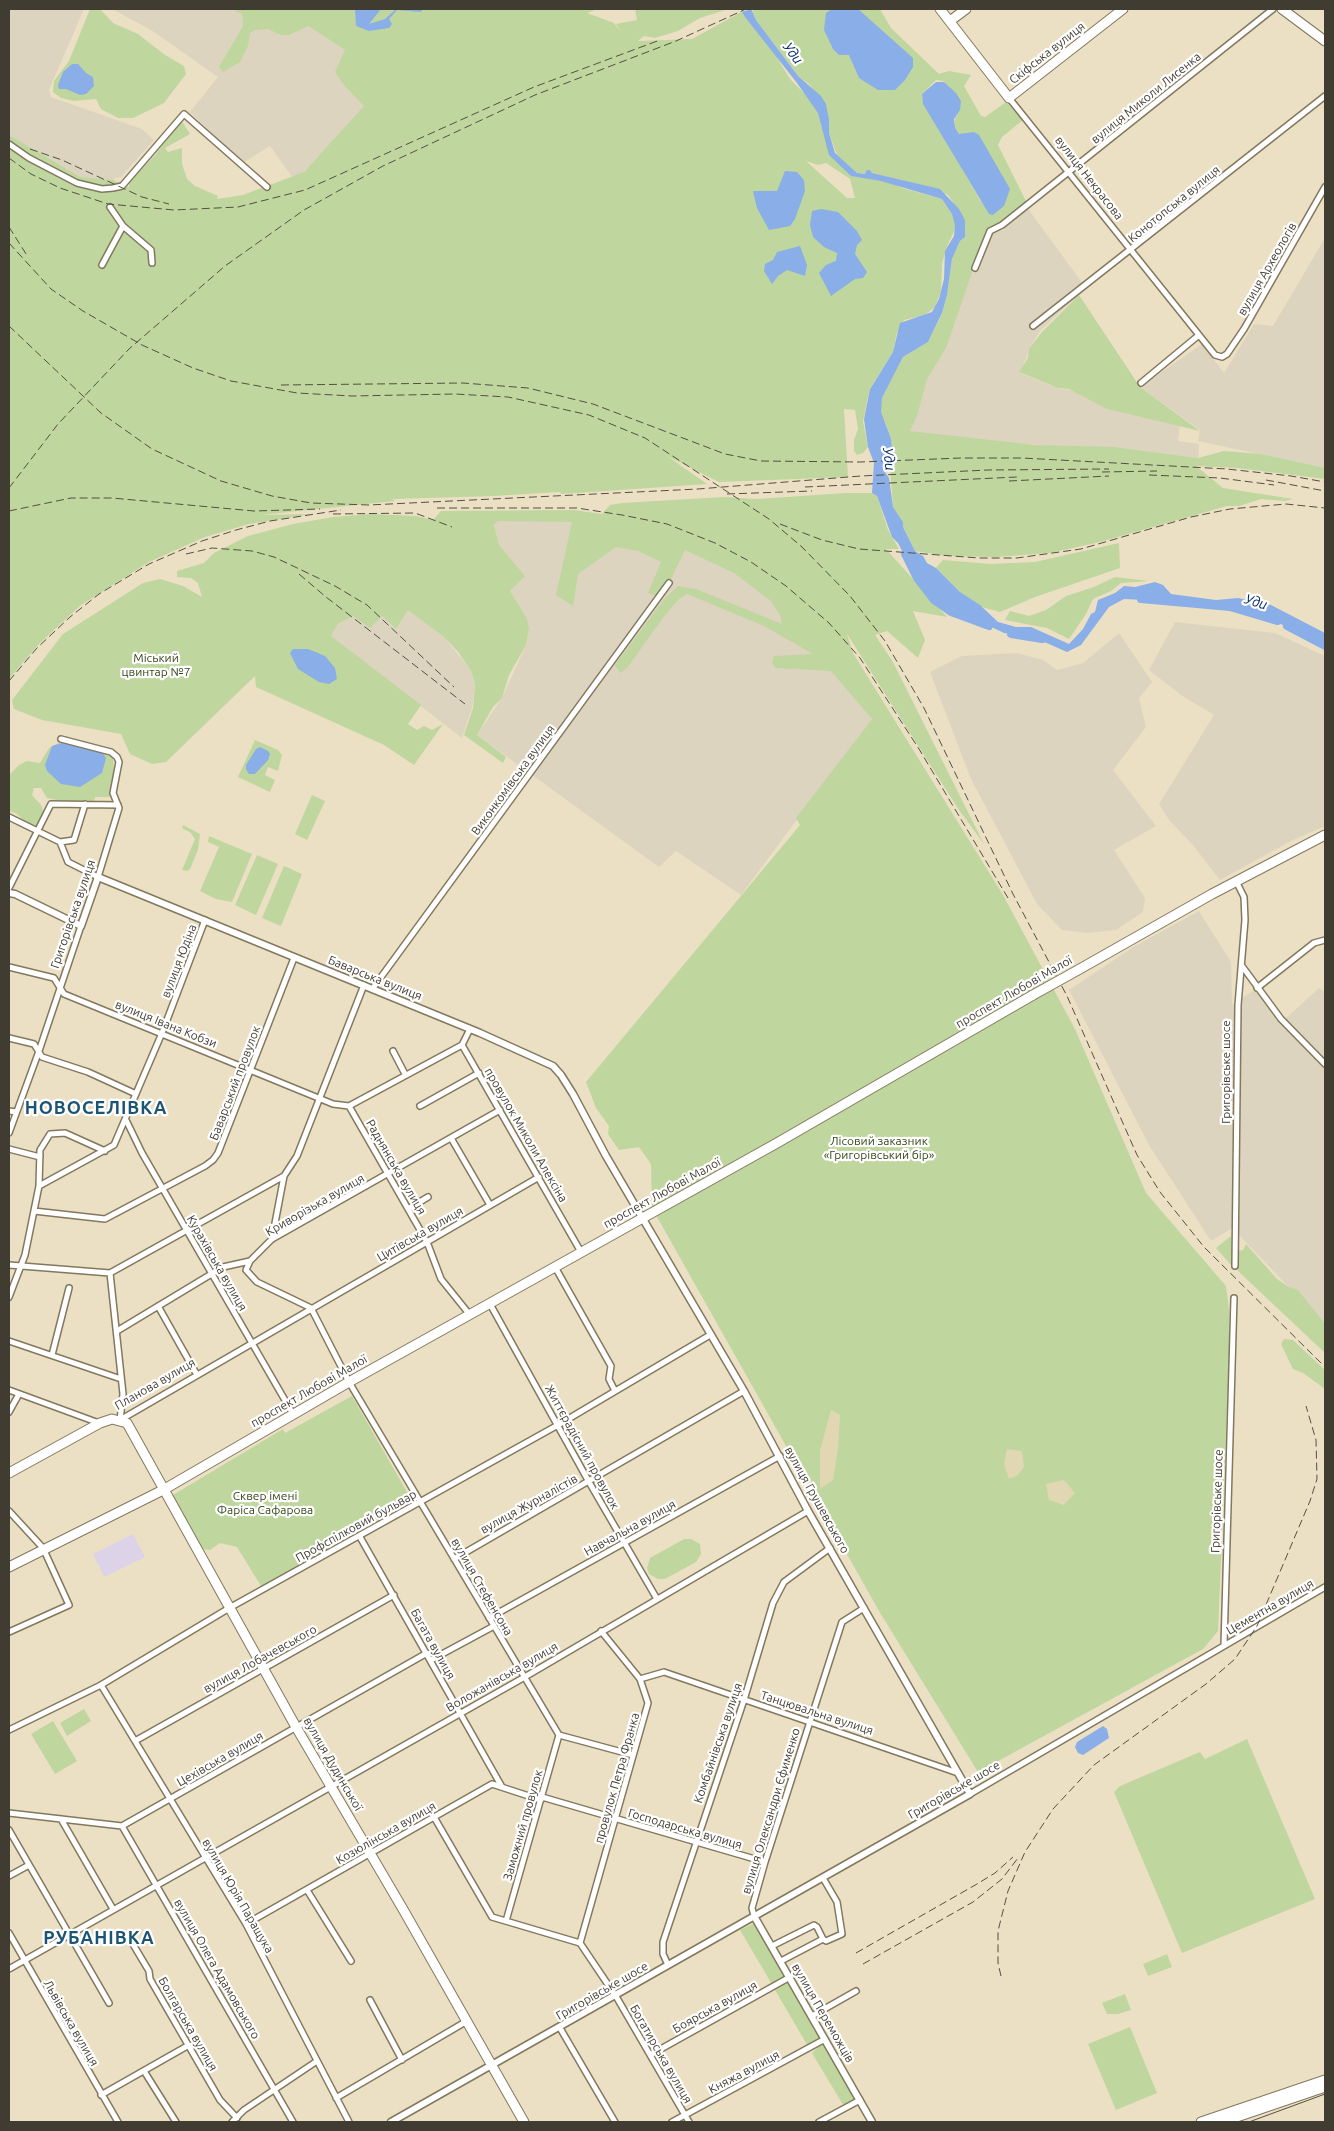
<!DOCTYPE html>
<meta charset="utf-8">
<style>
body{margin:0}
#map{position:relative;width:1334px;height:2131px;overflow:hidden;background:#ece0c4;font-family:Ubuntu,sans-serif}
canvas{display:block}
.frame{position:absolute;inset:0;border:10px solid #413c31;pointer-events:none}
</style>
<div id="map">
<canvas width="1334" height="2131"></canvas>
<div class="frame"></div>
</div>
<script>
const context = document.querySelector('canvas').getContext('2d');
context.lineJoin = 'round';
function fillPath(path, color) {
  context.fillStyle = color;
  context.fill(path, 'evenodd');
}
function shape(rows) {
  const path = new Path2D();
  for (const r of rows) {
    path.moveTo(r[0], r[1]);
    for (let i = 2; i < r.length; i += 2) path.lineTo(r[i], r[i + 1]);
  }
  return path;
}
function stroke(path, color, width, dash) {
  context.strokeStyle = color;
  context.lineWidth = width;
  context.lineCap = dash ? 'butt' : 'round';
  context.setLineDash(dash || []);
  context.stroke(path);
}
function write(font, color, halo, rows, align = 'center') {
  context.font = font + ' Ubuntu,sans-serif';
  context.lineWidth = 4.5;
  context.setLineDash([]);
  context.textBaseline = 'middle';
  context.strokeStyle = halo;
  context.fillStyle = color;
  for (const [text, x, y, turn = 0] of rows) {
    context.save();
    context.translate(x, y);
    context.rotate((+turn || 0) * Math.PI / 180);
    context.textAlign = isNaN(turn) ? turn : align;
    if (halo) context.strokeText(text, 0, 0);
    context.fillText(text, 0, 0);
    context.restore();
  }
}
const industrial = shape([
 [9,9,84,9,49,90,51,97,142,129,154,140,121,177,115,178,111,182,80,177,45,161,9,135],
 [112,9,254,9,299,20,345,50,365,107,295,181,270,146,243,163,190,112,218,77,151,30],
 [1026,206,1086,288,1040,331,1030,348,1020,373,1060,389,1109,394,1107,409,1180,426,1178,441,1199,444,1198,458,1115,447,1085,448,948,439,910,431,923,387,990,231],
 [1325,238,1325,468,1198,441,1200,430,1140,387,1202,344,1224,373,1254,324,1273,326],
 [599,519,681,537,784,594,872,719,741,895,676,851,659,867,477,735,502,698,526,645,529,629,527,618,510,591,524,576,499,545,494,525,498,521],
 [408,609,444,637,470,669,475,684,472,708,462,738,330,636,338,624,353,615,382,616,396,629],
 [1175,622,1275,633,1325,656,1325,826,1291,841,1220,880,1192,844,1169,820,1159,804,1214,715,1181,695,1149,670],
 [1119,633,1152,682,1139,698,1146,727,1113,770,1156,826,1114,850,1145,898,1143,912,1116,930,1087,933,1062,930,1037,904,971,779,930,672,962,656,1017,653,1043,660,1057,670,1083,663],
 [1199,911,1231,962,1232,1005,1257,988,1283,1021,1319,988,1325,992,1325,1331,1300,1293,1289,1287,1232,1228,1211,1241,1149,1145,1069,990,1135,946]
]);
const medical = shape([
 [133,1534,145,1557,104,1577,93,1554]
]);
const green = shape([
 [90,9,100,9,113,23,138,34,165,55,184,66,186,74,164,103,133,118,118,118,101,109,96,99,74,101,61,98,53,92,54,81,69,61],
 [235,9,598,9,587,13,614,23,621,32,616,24,637,20,635,9,728,9,700,18,678,31,655,38,644,36,638,41,692,39,743,11,768,43,790,79,815,104,832,154,850,175,893,183,902,188,942,199,958,223,948,244,942,263,941,291,935,307,925,315,904,320,897,333,893,352,870,388,863,421,868,447,863,453,857,455,854,451,854,440,858,429,855,410,844,409,848,477,719,482,667,456,707,484,562,494,559,492,494,496,393,499,390,497,395,501,260,515,311,514,249,524,205,537,149,562,81,605,39,644,9,679,9,135,80,177,113,180,129,187,129,182,156,154,181,120,190,134,165,148,168,152,182,148,182,164,187,179,195,186,218,196,217,199,243,195,304,172,364,106,344,85,335,72,345,50,308,26,289,35,281,35,268,29,255,30,250,33,248,46,240,62,223,72,219,67,243,26,242,14,235,11],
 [806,161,818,165,826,163,850,179,855,198,847,198],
 [755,9,880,9,891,28,939,74,949,71,971,75,964,86,981,116,985,117,1006,102,1023,120,1002,137,998,145,1027,203,997,226,983,241,946,348,927,379,917,416,910,431,1035,445,1115,447,1198,458,1224,451,1261,454,1325,468,1325,479,1237,468,1196,466,1223,488,1293,499,1285,501,1261,499,1239,506,1227,506,1100,542,1050,553,997,557,946,556,915,551,903,527,903,522,893,507,887,427,880,411,882,398,903,357,928,342,941,316,947,295,952,259,960,241,965,237,965,220,948,195,925,186,872,173,870,170,866,174,857,173,837,155,829,133,829,120,810,85,798,76,756,20,752,11],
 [936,80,943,81,950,88,960,110,955,118,954,128,959,134,966,135,993,214,980,200,923,101,922,94],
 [1079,295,1140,387,1200,431,1107,409,1069,389,1058,388,1019,372,1028,358,1029,349,1042,332],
 [846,493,872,493,877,496,888,530,899,549,886,549,947,617,913,611,925,640,918,658,887,631,875,635,893,662,984,844,959,810,847,634,853,653,1003,895,1075,1029,1146,1193,1226,1286,1229,1309,1229,1362,1218,1631,1203,1649,978,1772,879,1611,652,1208,651,1164,639,1147,619,1150,608,1134,609,1126,596,1108,586,1082,800,825,796,818,872,719,831,671,776,668,772,663,774,656,813,654,764,626,687,594,679,599,665,615,627,668,620,673,615,665,665,598,678,586,696,589,782,624,780,615,771,601,734,573,685,550,669,583,659,597,648,593,661,562,638,551,616,547,578,574,573,606,556,595,572,522,498,521,494,525,499,545,525,576,510,591,527,618,529,629,526,645,509,675,502,698,493,707,477,735,506,757,503,763,464,735,473,708,475,684,471,671,459,653,444,637,408,610,396,629,382,616,370,628,353,616,338,624,331,636,421,705,408,724,417,730,424,726,432,730,443,724,414,765,384,745,256,687,255,676,166,762,152,764,130,754,121,734,42,720,14,709,12,700,63,634,143,583,160,579,183,586,202,597,198,583,191,578,177,577,177,571,204,563,214,553,248,536,293,524,333,517,372,514,416,516,433,520,441,511,574,510,602,514,610,505,622,503,724,497,757,499],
 [1119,543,1120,568,1035,597,1000,612,982,607,960,592,936,568,943,560,991,564,1035,562],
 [1115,577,1149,581,1121,583,1111,591,1093,599,1086,614,1069,639,1047,628,1005,620,1010,611,1029,616,1046,610,1066,596,1094,587],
 [255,740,278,750,282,755,278,771,268,767,265,775,275,780,270,792,238,777],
 [60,742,113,755,114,776,110,797,95,797,93,807,47,798,41,788,34,788,32,795,41,805,45,816,42,830,27,824,16,813,9,811,9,775,19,765,27,761,40,763,49,748],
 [312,795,325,801,307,840,295,834],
 [183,825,200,834,198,850,190,869,187,871,182,870,195,839,191,833,182,828],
 [209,836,252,854,232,902,216,899,200,891,219,847,208,842],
 [257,855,278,864,256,915,235,905],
 [284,866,302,874,281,926,262,918],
 [1231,1236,1233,1251,1231,1265,1216,1248],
 [1246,1244,1277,1279,1289,1287,1298,1290,1325,1324,1325,1353,1238,1271,1239,1251,1243,1250],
 [1284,1339,1293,1340,1325,1370,1325,1389,1303,1373,1293,1369,1281,1344],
 [352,1396,411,1499,344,1537,343,1541,292,1571,261,1586,237,1547,220,1543,210,1550,196,1548,168,1498,283,1429,285,1433],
 [684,1539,691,1539,700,1544,701,1554,696,1562,665,1579,658,1579,649,1574,647,1568,650,1558],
 [84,1709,91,1721,67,1736,60,1723],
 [53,1721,77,1761,55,1774,31,1734],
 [1247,1739,1315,1899,1182,1953,1114,1792,1120,1786,1200,1752,1205,1759],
 [757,1922,790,1977,773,1986,740,1930],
 [1167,1954,1172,1967,1148,1976,1143,1964],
 [787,1983,793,1983,825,2039,809,2048,775,1990],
 [1125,1994,1131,2010,1118,2014,1107,2014,1102,2003],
 [1130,2027,1157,2093,1116,2110,1088,2044],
 [822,2043,827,2043,857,2095,856,2102,845,2108,812,2053]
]);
const sand = shape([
 [831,1410,840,1415,838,1449,833,1480,820,1489,820,1450],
 [1007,1449,1022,1451,1024,1467,1018,1475,1009,1479,1004,1464],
 [1064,1480,1075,1493,1064,1505,1049,1500,1046,1484]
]);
const water = shape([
 [355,9,381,9,369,24,385,19,396,9,423,9,421,12,397,10,389,19,392,24,389,28,369,31,356,26],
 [751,9,756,20,798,76,821,96,826,104,829,120,829,133,835,153,857,173,865,174,867,170,870,170,872,173,940,189,959,209,965,220,965,237,960,241,952,259,947,295,942,313,928,342,903,357,882,398,881,412,891,439,892,450,883,469,889,478,893,507,903,522,903,527,915,551,923,556,927,563,936,568,960,592,980,605,998,622,1016,627,1031,627,1069,644,1083,629,1091,614,1095,612,1098,600,1115,593,1124,586,1135,587,1155,582,1163,585,1171,594,1216,600,1238,598,1271,605,1323,632,1325,634,1325,646,1297,630,1239,609,1211,603,1124,599,1109,607,1081,645,1067,652,1033,637,1004,633,933,599,918,582,898,543,892,537,877,496,872,493,874,463,868,447,864,419,870,389,893,352,900,323,932,312,939,299,944,279,945,251,954,236,955,225,952,214,942,199,881,181,851,176,829,155,818,113,797,83,745,17,742,12],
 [832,9,858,9,913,58,913,67,905,80,895,90,878,90,859,78,849,55,839,55,833,49,824,30,826,13],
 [72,64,78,64,86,73,93,77,94,86,86,94,80,95,66,89,59,89,58,85,63,72],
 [936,82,944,82,956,93,961,101,960,110,954,119,955,128,959,134,974,132,979,135,1010,189,1004,206,993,215,989,214,923,104,922,94],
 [785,171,797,172,804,180,805,191,795,219,790,226,769,230,757,208,753,191,777,191],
 [821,209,838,212,857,231,862,240,857,245,855,254,867,272,863,278,855,279,831,296,819,273,826,265,836,261,837,253,824,247,813,237,810,225,812,211],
 [800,246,807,265,805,276,787,270,778,276,772,284,764,271,765,264,773,260,777,252],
 [293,649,308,649,325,656,335,668,337,679,329,684,319,682,298,669,290,653],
 [62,743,103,753,106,758,102,773,80,787,61,784,47,771,45,765,52,746],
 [260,747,268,751,270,754,268,760,255,774,249,774,246,769,246,765,256,749],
 [1103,1726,1107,1729,1109,1738,1083,1755,1078,1753,1075,1747,1077,1742]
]);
const river = shape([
 [905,554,917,578,934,600,951,612,989,626],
 [1141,599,1230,607,1277,621],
 [1287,626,1325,646],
 [1011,634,1042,639]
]);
const minor = shape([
 [1009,98,1215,355,1222,357,1227,354,1244,329,1325,187],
 [9,144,29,158,77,183,102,189,113,188,122,186,184,114,267,187],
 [110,207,123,226,151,250,152,263],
 [102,265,123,226],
 [975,268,990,231,1002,225,1273,9],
 [1033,326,1325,96],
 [1141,383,1199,335],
 [9,817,60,842,68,862,98,877,119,808,113,793,119,762,117,757,111,752,61,739],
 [60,842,74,840,85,804],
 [9,888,51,804,118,805],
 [1242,966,1281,1019,1325,1064],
 [9,967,54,978,64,994,333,1104,349,1106,462,1045],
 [373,988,669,583],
 [1257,988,1314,943,1325,940],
 [470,1029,462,1045,581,1252],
 [9,1038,34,1044,42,1057,88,1072,136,1094],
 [393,1051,405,1074],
 [349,1106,427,1242,441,1279,470,1315],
 [420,1106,479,1073],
 [9,1111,16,1112],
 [126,1120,142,1153,293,1414],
 [9,1133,39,1051,81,926],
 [451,1138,490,1205],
 [9,1149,40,1157],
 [39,1186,40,1150,50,1134,65,1133,105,1151],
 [408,1209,428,1197],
 [34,1211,105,1219,205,1166,213,1160,218,1153,294,958],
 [272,1239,284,1176,297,1156,364,985],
 [250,1261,246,1270,257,1282,311,1308,349,1382,559,1735,633,1755],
 [9,1265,110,1273,284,1176],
 [1235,1266,1238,1005,1245,920,1244,897,1236,881],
 [555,1267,611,1366,609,1379,615,1391],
 [110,1273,123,1394,120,1420],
 [9,1297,25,1255,39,1186,114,1145,162,1033,205,920],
 [490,1304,589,1482,657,1599],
 [158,1306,197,1375],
 [117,1331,223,1267,250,1261,272,1239,500,1110],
 [9,1341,121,1379],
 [52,1355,69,1288],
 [9,1390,99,1423],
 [9,1412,19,1394],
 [120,1420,539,1177],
 [9,1511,43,1548,69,1605,9,1632],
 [360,1537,502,1787],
 [454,1559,744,1391],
 [489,1618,780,1456],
 [1224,1645,1234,1298],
 [431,1660,494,1626],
 [640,1679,664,1672,958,1773],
 [101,1685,246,1924,349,2122],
 [9,1730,101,1685,231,1607,558,1425,710,1335],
 [135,1741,394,1595],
 [970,1794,1325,1587],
 [542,1797,765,1862],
 [9,1813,122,1826,427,1653],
 [434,1817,492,1917,580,1943,617,1998,689,2122],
 [61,1819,113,1909],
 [122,1826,293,2122],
 [9,1830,109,2003],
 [9,1876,29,1865],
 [307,1890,351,1961],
 [754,1916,752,1908,765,1862,842,1622,864,1608],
 [506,1921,559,1735],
 [246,1924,492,1784,541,1800],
 [9,1933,118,2122],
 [128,1936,149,1971,150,1979,220,2100,237,2118],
 [580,1943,648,1703,640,1679,601,1631],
 [772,1946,814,1925,817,1927,823,1939],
 [781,1961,823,1939,826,1941,842,1934,837,1902,823,1878],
 [668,1965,663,1954,663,1942,744,1700,773,1603,784,1582,830,1548],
 [9,1969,523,1678,808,1511],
 [370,2000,402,2060],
 [812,2016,856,1991],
 [560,2028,615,2122],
 [650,2055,790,1977],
 [144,2071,176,2122],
 [101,2095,189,2045],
 [336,2098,467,2021],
 [232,2122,244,2110,317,2061],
 [672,2122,825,2039],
 [819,2122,860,2100]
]);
const tertiary = shape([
 [9,893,15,894,81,926,98,877,480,1033,553,1066,561,1075,573,1094,606,1156,744,1391,808,1511,970,1794,391,2122],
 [754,1916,872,2122]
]);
const primary = shape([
 [940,9,1009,98,1123,9],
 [1282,9,1325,41],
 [950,21,966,9],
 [1078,970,1212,894,1325,835],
 [9,1473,100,1423,112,1419,127,1423,296,1727,404,1911,524,2122],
 [9,1567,163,1490,349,1382,777,1143,1033,995],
 [1201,2122,1325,2080],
 [1222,2122,1325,2087]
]);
const tram = shape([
 [1249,2122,1325,2094]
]);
const rail = shape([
 [30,149,62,160,142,197,169,204],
 [9,158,31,174,60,188,108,204,174,210,238,207,305,190,534,87,660,40],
 [9,227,28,257],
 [9,243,51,289,83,311,142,345,193,368,231,381,297,393,352,396,455,394,508,397,589,415,645,438,769,519,802,547,850,596,885,641,924,708,1013,894,1067,996,1137,1155,1160,1192,1204,1247,1325,1367],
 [9,326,101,413,152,449,221,481,272,496,311,503,369,505,698,489,861,476,988,470,1109,469],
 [281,385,463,383,528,388,593,404,725,454,761,461,860,462,961,458,1022,458,1227,469,1291,476,1325,482],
 [1102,472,1157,471],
 [1149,475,1220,478,1274,485],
 [1266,480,1325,491],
 [1009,481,1109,476],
 [805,487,1017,477],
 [9,488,58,424,129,349,225,266,304,210,383,166,535,95,676,41,746,9],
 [727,494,812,491],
 [437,508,577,508,622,515,667,524,715,543,751,562,786,586,829,623,860,658,919,749,1008,898],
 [9,511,71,498,112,498,254,511,320,509],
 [333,514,415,513,452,527],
 [780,524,822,540,859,549,979,558,1017,558,1081,549,1191,517,1230,509,1286,504,1325,508],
 [186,554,212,548,252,551,274,557,335,586,367,605,454,687],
 [299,574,326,597,465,704],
 [9,681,37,648,70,617,99,594,149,564,202,541,236,530,270,521,341,510],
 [856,1953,977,1884,995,1873,1013,1857],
 [863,1964,973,1902,1002,1879,1018,1858],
 [1001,1976,998,1963,998,1931,1008,1891,1025,1852,1053,1809,1094,1765,1206,1684,1235,1659,1257,1626,1310,1501,1317,1479,1316,1440,1306,1406]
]);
const primaryBridge = shape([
 [1033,995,1078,970]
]);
const streetNames = [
 ["Скіфська вулиця",1047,53,-38],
 ["вулиця Миколи Лисенка",1146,98,-39],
 ["вулиця Некрасова",1089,178,52],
 ["Конотопська вулиця",1174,204,-39],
 ["вулиця Археологів",1267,269,-60],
 ["Виконкомівська вулиця",513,780,-54],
 ["Григорівська вулиця",73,914,-71],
 ["вулиця Юдіна",179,961,-69],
 ["Баварська вулиця",375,978,22],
 ["проспект Любові Малої",1014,992,-30],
 ["вулиця Івана Кобзи",166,1024,22],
 ["Григорівське шосе",1226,1072,-90],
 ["Баварський провулок",235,1083,-69],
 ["провулок Миколи Алексіна",526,1135,60],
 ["Раднянська вулиця",396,1167,60],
 ["проспект Любові Малої",662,1193,-29],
 ["Криворізька вулиця",315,1205,-30],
 ["Цитівська вулиця",420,1234,-30],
 ["Курахівська вулиця",217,1263,60],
 ["Планова вулиця",155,1384,-30],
 ["проспект Любові Малої",309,1391,-30],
 ["Життєрадісний провулок",582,1447,61],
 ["вулиця Грушевського",817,1500,61],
 ["Григорівське шосе",1217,1501,-88],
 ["вулиця Журналістів",529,1504,-29],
 ["Профспілковий бульвар",356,1526,-29],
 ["Навчальна вулиця",630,1528,-29],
 ["вулиця Стефенсона",482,1587,60],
 ["Цементна вулиця",1270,1607,-30],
 ["Багата вулиця",433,1644,61],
 ["вулиця Лобачевського",260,1659,-29],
 ["Воложанівська вулиця",502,1677,-30],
 ["Танцювальна вулиця",817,1713,18],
 ["Комбайнівська вулиця",718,1743,-71],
 ["Цехівська вулиця",220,1759,-30],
 ["вулиця Дудинської",333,1764,60],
 ["провулок Петра Франка",617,1778,-74],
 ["Григорівське шосе",954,1790,-30],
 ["вулиця Олександри Єфименко",771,1811,-73],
 ["Заможний провулок",523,1825,-74],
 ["Господарська вулиця",685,1829,16],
 ["Козюлінська вулиця",386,1833,-30],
 ["вулиця Юрія Паращука",238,1896,60],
 ["вулиця Олега Адамовського",217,1969,60],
 ["Григорівське шосе",602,1991,-30],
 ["Боярська вулиця",715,2007,-29],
 ["вулиця Переможців",823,2013,60],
 ["Львівська вулиця",71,2023,60],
 ["Болгарська вулиця",188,2024,60],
 ["Богатирська вулиця",661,2054,60],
 ["Княжа вулиця",744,2072,-28]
];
const parkNames = [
 ["Міський",156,658],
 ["цвинтар №7",156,672],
 ["Лісовий заказник",879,1141],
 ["«Григорівський бір»",879,1155],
 ["Сквер імені",265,1496],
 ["Фаріса Сафарова",265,1510]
];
const waterNames = [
 ["Уди",793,53,53],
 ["Уди",889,459,83],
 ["Уди",1256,602,17]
];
const districtNames = [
 ["НОВОСЕЛІВКА",96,1108],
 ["РУБАНІВКА",99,1938]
];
fillPath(industrial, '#ddd4bf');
fillPath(medical, '#dcd3e8');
fillPath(green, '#bfd69e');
fillPath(sand, '#e1d8b3');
fillPath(water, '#8aaee7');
stroke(river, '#8aaee7', 8);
stroke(minor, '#83785e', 8);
stroke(tertiary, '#83785e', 9);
stroke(primary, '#83785e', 11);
stroke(minor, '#fff', 5);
stroke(tertiary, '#fff', 6);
stroke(primary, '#fff', 9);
stroke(tram, '#554f42', 1);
stroke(rail, '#554f42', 1, [8, 4]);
stroke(primaryBridge, '#83785e', 11, []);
stroke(primaryBridge, '#fff', 9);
write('12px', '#413c31', '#fff', streetNames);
write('12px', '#354617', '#fff', parkNames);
write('italic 14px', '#002768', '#fff', waterNames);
context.letterSpacing = '1px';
write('bold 18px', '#1a5576', '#fff', districtNames);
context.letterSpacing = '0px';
</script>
